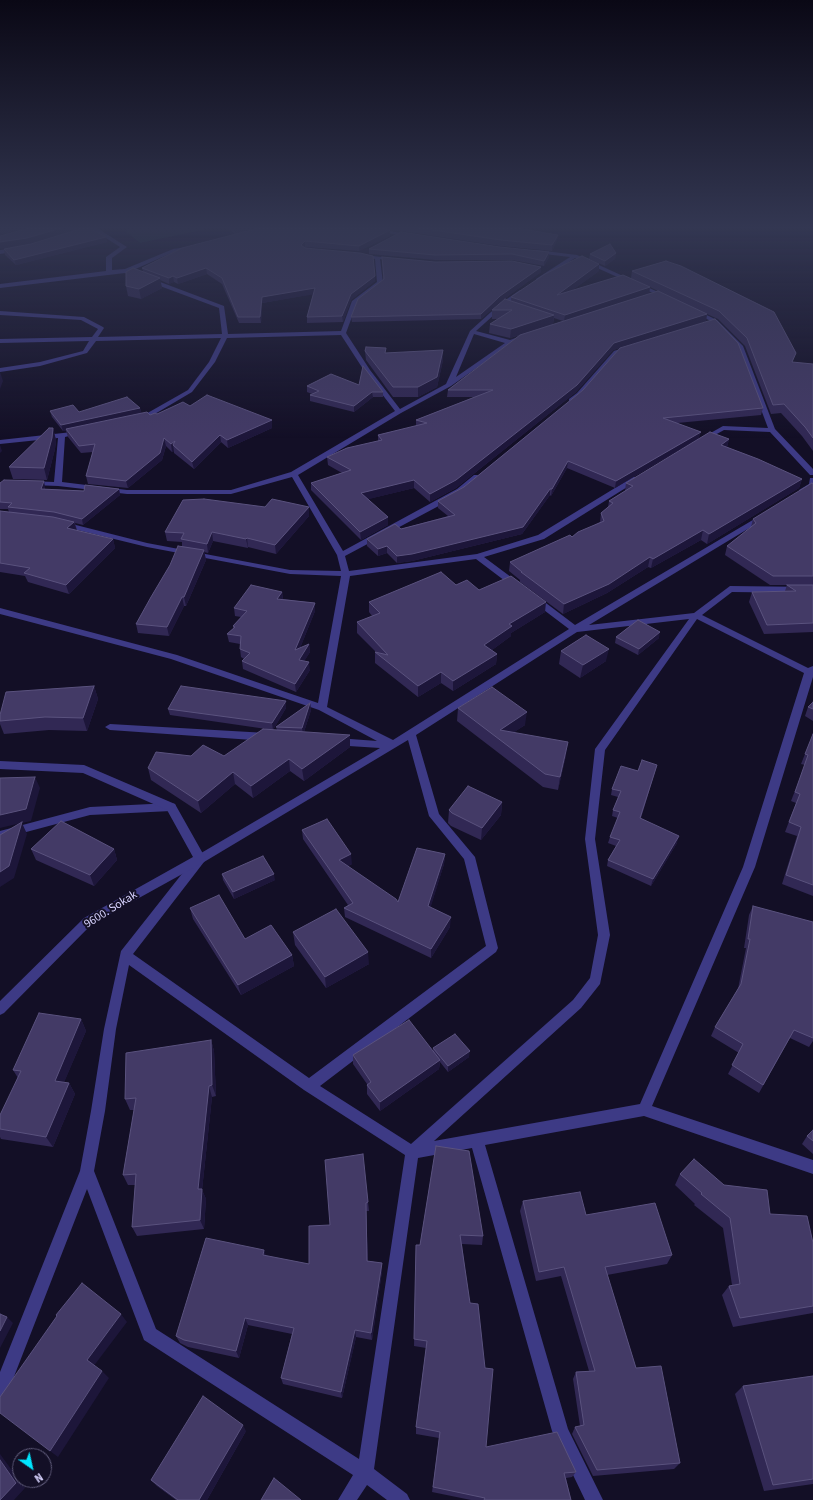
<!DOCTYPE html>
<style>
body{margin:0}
#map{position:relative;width:813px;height:1500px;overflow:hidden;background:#130f26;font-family:"Source Sans 3",sans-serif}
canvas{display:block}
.north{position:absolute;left:12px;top:1448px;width:40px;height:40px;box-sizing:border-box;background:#130f26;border:1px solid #625e7d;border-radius:50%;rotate:146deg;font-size:11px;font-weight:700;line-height:16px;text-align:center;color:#d9d4ff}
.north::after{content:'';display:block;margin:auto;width:14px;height:18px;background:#00e5ff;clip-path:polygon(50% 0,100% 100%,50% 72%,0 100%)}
</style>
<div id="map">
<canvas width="813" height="1500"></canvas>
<div class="north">N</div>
</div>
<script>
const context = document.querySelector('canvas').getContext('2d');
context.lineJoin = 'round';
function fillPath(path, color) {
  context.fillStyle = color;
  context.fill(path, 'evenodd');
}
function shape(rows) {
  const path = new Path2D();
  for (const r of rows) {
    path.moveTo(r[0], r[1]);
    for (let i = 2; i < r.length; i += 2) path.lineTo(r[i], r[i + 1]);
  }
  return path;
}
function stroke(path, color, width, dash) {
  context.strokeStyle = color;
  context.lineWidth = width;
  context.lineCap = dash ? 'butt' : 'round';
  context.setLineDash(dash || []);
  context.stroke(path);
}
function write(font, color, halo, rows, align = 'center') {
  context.font = font + ' "Source Sans 3",sans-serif';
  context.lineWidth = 4;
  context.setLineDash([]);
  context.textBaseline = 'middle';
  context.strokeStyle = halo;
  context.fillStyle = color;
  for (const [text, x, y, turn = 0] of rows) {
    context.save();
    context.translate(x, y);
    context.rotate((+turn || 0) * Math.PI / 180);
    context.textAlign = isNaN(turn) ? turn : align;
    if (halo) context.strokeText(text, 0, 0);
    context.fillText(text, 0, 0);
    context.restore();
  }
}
const green = shape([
 [132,228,211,228,140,243,124,230]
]);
const minor = shape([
 [53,228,86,228,83,230,55,231,53,228],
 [90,228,97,228,127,247,112,258,112,270,125,269,173,249,194,246,194,248,176,251,131,271,224,306,228,334,341,331,352,301,377,282,375,259,358,256,358,254,396,259,397,260,394,262,380,259,383,283,357,303,346,333,370,370,400,409,446,384,470,331,501,303,520,290,524,290,524,292,505,305,476,331,510,340,524,335,527,337,526,338,512,343,451,386,401,413,298,475,343,551,457,489,474,475,477,475,481,477,463,493,345,556,349,571,477,554,538,535,633,477,636,477,640,479,544,539,484,557,519,583,520,585,519,587,513,587,476,559,350,576,327,707,393,740,569,629,532,601,531,599,532,597,538,597,575,625,763,514,766,514,766,518,589,625,694,613,730,586,813,587,813,593,732,592,702,615,808,668,813,666,813,677,755,867,652,1106,813,1160,813,1174,644,1116,485,1145,568,1429,603,1500,585,1500,552,1431,472,1148,418,1158,374,1469,407,1494,410,1500,387,1500,367,1485,357,1500,338,1500,353,1475,144,1340,87,1189,8,1392,6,1398,0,1400,0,1372,80,1171,91,1111,104,1029,121,951,196,856,380,748,333,745,332,742,333,739,337,738,377,741,319,710,171,659,0,614,0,608,177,655,318,703,341,576,290,574,147,547,61,526,60,524,64,522,147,543,290,570,341,571,337,555,292,477,231,494,127,494,58,486,32,485,28,483,29,481,54,482,58,438,0,444,0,440,81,431,81,433,65,437,62,482,127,490,231,490,291,472,395,411,365,372,341,335,227,338,215,362,192,392,148,418,138,420,135,418,136,417,144,415,188,390,209,362,221,338,96,341,87,353,40,366,0,372,0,368,40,362,83,351,89,341,0,343,0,339,92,337,98,329,81,320,0,315,0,311,84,317,103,327,104,328,98,337,222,334,219,308,125,273,0,288,0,284,106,271,106,257,120,247,90,228],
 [474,334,505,343,456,377,474,334],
 [689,619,595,749,585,839,598,935,590,978,573,1000,411,1144,320,1086,496,952,498,948,475,857,439,814,416,735,577,632,689,619],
 [697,619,804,673,743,867,640,1104,434,1141,581,1008,600,984,610,935,595,839,605,750,697,619],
 [408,740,429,816,464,859,486,946,309,1078,133,954,204,862,408,740],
 [129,965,304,1090,405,1155,359,1459,156,1329,94,1171,105,1111,116,1029,129,965],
 [359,228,372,228,413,235,410,237,359,228],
 [16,248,19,250,18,251,0,254,0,250,16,248],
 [537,250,577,255,669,297,664,298,575,258,540,281,536,281,536,279,570,257,535,253,534,252,537,250],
 [694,309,717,320,743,346,775,429,813,469,813,475,810,475,770,432,724,430,704,441,700,441,700,439,723,426,768,428,738,348,713,322,692,312,691,311,694,309],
 [629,346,631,347,631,349,618,353,581,395,573,401,569,401,569,399,577,393,614,351,629,346],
 [810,478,813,478,813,488,805,494,799,494,799,490,809,484,810,478],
 [110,724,267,733,272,737,267,741,110,730,105,727,110,724],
 [171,803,175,804,176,807,175,810,171,811,90,815,0,839,0,831,90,807,171,803]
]);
const tertiary = shape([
 [0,761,84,765,175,804,206,859,204,862,92,924,4,1013,0,1015,0,1001,84,918,193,857,167,810,83,773,0,769,0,761]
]);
const wall = shape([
 [227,228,379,228,390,230,390,236,359,251,305,247,375,276,375,281,351,300,343,322,307,323,307,317,313,294,262,303,261,323,239,323,222,284,207,274,178,284,174,282,169,284,160,280,162,288,141,299,128,296,126,286,143,272,142,268,259,228,235,234],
 [382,228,517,228,558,235,557,240,552,251,500,246],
 [401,232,549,257,544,266,512,260,435,260,369,254,369,249],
 [106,237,107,242,16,265,5,255,4,249],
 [616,253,615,259,605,266,589,259,590,254],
 [382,257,435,262,541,267,541,272,500,302,481,319,352,322,351,317,383,279],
 [666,261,793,363,813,364,813,451,802,436,781,413,771,414,745,346,718,319,707,314,706,321,613,350,576,392,456,488,430,502,414,488,368,499,388,525,361,540,311,490,311,483,342,473,328,465,327,457,378,441,378,435,416,426,416,420,474,397,447,397,448,390,520,335,510,338,489,333,490,324,498,319,492,319,492,310,511,301,511,297,599,271,571,291,631,278,632,271],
 [650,287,658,291,649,294],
 [554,318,563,321,520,335,553,324],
 [365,351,443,360,437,387,418,397,393,397,366,360],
 [359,385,383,392,383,397,373,397,354,412,310,401,310,395,312,394,307,392,307,386],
 [583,390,763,408,761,415,677,423,699,438,615,488,567,468,551,496,550,495,522,534,412,561,397,563,387,553,378,556,367,546,367,539,401,529,448,516,438,508,438,501,464,487],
 [190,406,272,420,272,428,228,448,221,442,194,469,174,453,174,451,172,452,166,446,162,460,128,488,88,484,86,476,93,452,81,453,68,437,66,431,63,431,52,417,50,411,79,412,140,408,141,413,150,415,157,414],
 [53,428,56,440,55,449,47,480,13,479,9,467],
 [729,439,727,447,802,479,799,488,707,544,701,540,651,568,648,567,607,593,563,614,520,582,520,580,509,571,510,562,572,537,600,522,601,513,608,507,609,501,625,491,626,483],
 [0,483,45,487,45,489,84,491,119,489,120,495,83,525,75,523,77,530,113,539,115,548,69,594,28,582,25,576,0,572,0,511,9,512,8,509,0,509],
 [813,484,813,632,764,634,749,602,752,592,785,591,787,585,770,585,725,555,727,546,751,527,753,519],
 [265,507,309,507,309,516,276,554,248,547,248,548,213,541,208,553,204,552,206,560,186,606,184,606,169,636,138,633,136,624,182,546,182,542,167,541,165,532],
 [456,585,479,590,545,612,511,633,511,636,492,650,497,654,496,664,453,691,441,683,418,697,375,663,375,652,376,652,357,633,357,622,372,616,369,612,369,602],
 [282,592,283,599,315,603,315,611,300,648,309,644,310,652,304,661,310,670,296,692,243,669,242,661,244,659,241,657,240,649,240,644,229,642,227,634,233,629,233,626,241,617,235,616,234,608],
 [616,637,659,638,638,655,615,643],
 [561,651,606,661,580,678,559,664],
 [94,686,98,699,87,731,49,730,4,734,0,724,0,715],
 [813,702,813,721,805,716,808,707],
 [310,703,311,710,304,732,350,747,304,781,290,771,253,798,235,784,201,813,151,780,148,768,191,756,224,756,277,730,276,727],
 [286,708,273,730,170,715,168,709],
 [458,708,525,725,514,732,566,755,558,790,543,787,457,721],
 [813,734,813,896,782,884,797,836,785,832,796,803,791,801,805,765,801,764],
 [657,765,641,818,677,843,651,886,607,866,608,860,616,846,608,843,610,837,618,818,612,816,613,810,618,797,611,795,612,789,638,771],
 [502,802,501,815,481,840,451,826,448,823,449,810],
 [302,830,352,864,348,866,398,902,445,854,444,864,430,908,450,927,431,958,345,917,344,908,348,905,303,839],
 [31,849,114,849,117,860,94,886,36,860],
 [222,874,275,880,234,899,223,880],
 [753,906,813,922,813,1041,809,1047,790,1038,759,1093,728,1074,739,1053,711,1036,715,1027,738,989,746,948,744,948,749,915],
 [190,908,245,939,292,955,294,966,241,995,193,919],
 [293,932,369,964,326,988,295,945],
 [81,1019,86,1031,64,1082,69,1083,75,1094,53,1147,1,1139,0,1137,0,1115,18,1078,13,1070],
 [211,1040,214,1051,216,1096,212,1097,202,1190,206,1199,204,1229,137,1236,132,1227,135,1185,128,1185,123,1175,134,1110,130,1110,125,1099],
 [433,1048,469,1057,448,1072,440,1062,439,1069,380,1111,367,1094,367,1084,353,1064,353,1055,433,1051],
 [813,1130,813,1154,802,1144,807,1136],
 [436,1146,483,1236,482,1245,462,1244,486,1447,576,1472,572,1477,566,1478,571,1500,471,1500,432,1492,439,1438,416,1434,416,1427,426,1348,414,1346,416,1245,420,1245],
 [325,1160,368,1202,369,1211,366,1211,368,1261,382,1263,382,1271,372,1340,356,1337,342,1398,283,1384,281,1378,292,1334,248,1325,239,1358,188,1347,180,1343,176,1336,266,1256,309,1264,330,1225],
 [680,1174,724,1185,770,1214,813,1243,813,1313,733,1327,722,1295,729,1286,732,1285,723,1228,694,1205,695,1204,675,1185],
 [523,1201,586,1215,672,1255,667,1264,607,1275,636,1368,680,1463,674,1469,593,1476,572,1434,575,1427,580,1426,573,1379,576,1372,589,1371,561,1276,536,1281,520,1211],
 [813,1376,813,1484,764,1491,735,1394,743,1386],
 [246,1431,207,1500,176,1500,157,1486,151,1480]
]);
const shadedWall = shape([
 [4,228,27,228,0,235,0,229],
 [61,228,68,228,69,232,29,245,0,249,0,242],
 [234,228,259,228,235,234],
 [390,230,390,236,359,251,359,246],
 [558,235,557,240,552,251,552,245],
 [106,237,107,242,16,265,14,260],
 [305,241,305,247,302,250,301,245],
 [549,252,549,257,544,266,544,261],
 [616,253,615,259,605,266,605,261],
 [599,264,599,271,556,302,557,295],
 [541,267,541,272,500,302,481,319,481,314,500,296],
 [206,268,207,274,178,284,177,278],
 [173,276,174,282,169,284,169,278],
 [375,276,375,281,351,300,343,322,342,316,351,294],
 [160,278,162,288,141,299,139,289],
 [650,287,649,294,564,321,565,315],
 [315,288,315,294,262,303,261,323,260,317,262,297],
 [707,314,706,321,613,350,576,392,456,488,430,502,430,494,614,343],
 [554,315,553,324,510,338,511,329],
 [443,350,443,360,437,387,418,397,418,387],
 [0,372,3,381,0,389],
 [372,392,373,397,354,412,354,406],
 [140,408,142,414,66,429,66,431,63,431,61,425],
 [272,420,272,428,228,448,227,440],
 [53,428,56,440,55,449,47,480,44,468],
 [701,432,699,438,615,488,616,481],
 [220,435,221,442,194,469,192,462],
 [164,438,166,446,162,460,128,488,126,481],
 [729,439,727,448,721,445],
 [175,441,173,445,174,451,172,452,171,444],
 [0,445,2,451,0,453],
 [568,461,567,468,551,496,552,489],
 [802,479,799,488,707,544,709,534],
 [414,480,414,488,361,501,361,493],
 [44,481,45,487,43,496,41,489],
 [119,489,120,495,83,525,82,519],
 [550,489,550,495,522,534,412,561,397,563,397,556],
 [309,507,309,516,276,554,275,545],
 [388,517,388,525,361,540,360,532],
 [74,522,77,531,67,528],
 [703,530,701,540,651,568,653,559],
 [212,532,213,541,208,553,207,544],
 [247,538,248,547,248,548,246,539],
 [113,539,115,548,69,594,66,585],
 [387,546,387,553,378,556,378,549],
 [204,550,206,560,186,606,184,597],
 [650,557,648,567,607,593,563,614,564,604],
 [282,592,283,600,277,599],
 [182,597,184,606,169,636,167,627],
 [546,602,545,612,511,633,511,636,484,656,484,645,509,624],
 [315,603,315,611,296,658,295,650],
 [660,632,659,638,638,655,639,649],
 [309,644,310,652,300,668,299,660],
 [609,649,606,661,580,678,583,665],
 [497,654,496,664,453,691,453,681],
 [309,662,310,670,296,692,295,684],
 [441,672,441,683,418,697,418,686],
 [94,686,98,699,87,731,83,718],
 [286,701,286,708,273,730,272,723],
 [310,703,311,710,303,735,302,728],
 [527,712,525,725,501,741,500,730],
 [350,735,350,747,304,781,302,769],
 [568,742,566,755,558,790,560,777],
 [289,759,290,771,253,798,251,786],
 [233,772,235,784,201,813,198,801],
 [35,777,40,788,31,821,22,823,27,834,14,878,0,887,0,872,21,823,0,828,0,815],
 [502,802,501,815,481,840,482,828],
 [679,836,677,843,651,886,653,879],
 [114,849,117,860,94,886,90,875],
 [351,854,352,864,339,870,339,860],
 [445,854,444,864,428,916,428,906],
 [274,874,275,880,234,899,233,892],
 [451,917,450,927,431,958,431,949],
 [368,952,369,964,326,988,325,977],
 [292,955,294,966,241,995,238,985],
 [81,1019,86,1031,60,1092,55,1081],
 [211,1040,214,1051,216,1096,212,1085],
 [470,1051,469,1057,448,1072,448,1066],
 [440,1060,439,1069,380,1111,380,1102],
 [69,1083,75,1094,53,1147,46,1137],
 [209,1086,212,1097,202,1190,206,1199,204,1229,200,1220,198,1189],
 [366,1203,366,1211,368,1269,367,1261],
 [264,1250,267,1258,263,1255],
 [382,1263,382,1271,372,1340,371,1333],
 [121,1314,127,1322,93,1367,87,1360],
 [7,1317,13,1323,0,1348,0,1331],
 [245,1318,248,1325,239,1358,236,1351],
 [355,1330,356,1337,342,1398,341,1392],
 [102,1371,109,1378,58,1457,50,1451],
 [243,1425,246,1431,207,1500,199,1500],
 [0,1454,25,1488,14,1500,0,1500]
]);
const building = shape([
 [29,228,61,228,27,238,0,242,0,236,29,228],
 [83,228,89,228,106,237,14,260,4,249,31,244,83,228],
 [259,228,379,228,390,230,359,246,305,241,301,245,305,248,360,253,373,256,375,276,351,294,342,316,307,317,315,288,262,297,260,317,238,317,222,278,206,268,177,278,173,276,169,278,142,268,182,248,259,228],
 [419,228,517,228,558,235,552,245,501,240,419,228],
 [401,232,500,247,549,252,544,261,512,254,435,255,369,249,401,232],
 [610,244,616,253,605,261,590,254,610,244],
 [582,256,599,264,557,295,623,275,650,287,565,315,511,297,545,274,582,256],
 [382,257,435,262,512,261,541,267,500,296,481,314,351,317,358,299,384,279,382,257],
 [666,261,681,266,774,312,796,353,792,362,813,364,813,438,805,427,784,404,773,405,747,338,719,311,632,271,666,261],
 [133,268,160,278,139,289,126,286,126,272,133,268],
 [658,291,707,314,614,343,577,385,456,480,430,494,414,480,361,493,388,517,360,532,311,483,351,470,327,457,347,448,382,440,378,435,427,423,416,420,493,390,448,390,520,335,658,291],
 [505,299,554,315,511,329,490,324,512,310,492,310,505,299],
 [715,319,738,343,763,408,663,418,701,432,616,481,568,461,552,489,550,489,523,527,412,554,397,556,387,546,378,549,367,539,395,524,401,529,455,515,438,501,464,487,583,390,620,348,715,319],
 [366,347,386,348,385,353,443,350,437,377,418,387,393,387,365,351,366,347],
 [363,366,383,392,372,392,354,406,310,395,319,391,307,386,331,374,359,385,363,366],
 [207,395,272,420,227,440,220,435,192,462,173,445,175,441,171,444,164,438,160,453,126,481,86,476,95,444,79,446,66,429,147,412,150,415,155,413,157,414,183,402,190,406,207,395],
 [127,397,140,408,61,425,50,411,73,405,79,412,127,397],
 [49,428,53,428,52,438,44,468,9,467,49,428],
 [710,432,729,439,721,445,758,459,802,479,709,534,703,530,653,559,650,557,609,584,564,604,521,572,522,572,510,562,570,535,572,537,578,532,604,521,601,513,613,503,609,501,633,486,626,483,710,432],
 [4,480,44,481,41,489,84,491,85,485,119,489,82,519,54,512,8,507,12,503,0,502,0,483,4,480],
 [812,483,813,484,813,576,773,576,727,546,756,523,753,519,812,483],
 [204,499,265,507,272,499,309,507,275,545,247,538,246,539,212,532,207,544,181,539,184,533,165,532,183,500,204,499],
 [0,511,53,517,74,522,67,528,113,539,66,585,24,573,30,568,0,563,0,511],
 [178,546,204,550,184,597,182,597,167,627,136,624,151,597,170,565,178,546],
 [441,572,456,585,467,580,479,590,511,576,546,602,509,624,512,626,484,645,497,654,453,681,441,672,418,686,375,652,388,655,357,622,380,613,369,602,441,572],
 [251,585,282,592,277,599,315,603,295,650,309,644,299,660,309,662,295,684,242,661,250,653,240,649,241,636,227,634,235,627,233,626,247,611,234,608,251,585],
 [787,585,813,585,813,623,767,625,752,592,796,591,787,585],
 [638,620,660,632,639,649,616,637,638,620],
 [586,635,609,649,583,665,561,651,586,635],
 [94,686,83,718,45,717,0,721,0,715,6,692,94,686],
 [181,686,286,701,272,723,168,709,181,686],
 [492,687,527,712,500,730,568,742,560,777,545,774,458,708,492,687],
 [813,702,813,709,808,707,813,702],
 [310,703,302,728,276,727,310,703],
 [263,729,350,735,302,769,289,759,251,786,233,772,198,801,148,768,156,752,191,756,203,745,224,756,263,729],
 [813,734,813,885,786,875,801,827,789,822,800,794,795,792,808,755,805,754,813,734],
 [642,760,657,765,640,818,679,836,653,879,608,860,620,840,610,837,620,812,613,810,621,791,612,789,621,766,638,771,642,760],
 [35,777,26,809,0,815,0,778,35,777],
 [468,786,502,802,482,828,452,813,449,810,468,786],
 [327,819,351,854,339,860,396,899,398,902,417,848,445,854,428,906,451,917,431,949,344,908,353,903,302,830,327,819],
 [61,821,114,849,90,875,31,849,61,821],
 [22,822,9,866,0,872,0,835,22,822],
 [263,856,274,874,233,892,222,874,263,856],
 [219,895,245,939,271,925,292,955,238,985,190,908,219,895],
 [753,906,813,922,813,1038,794,1030,763,1085,732,1065,743,1044,715,1027,741,984,750,939,748,939,753,906],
 [336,909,368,952,325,977,293,932,336,909],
 [39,1013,81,1019,55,1081,69,1083,46,1137,0,1129,0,1115,21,1071,13,1070,39,1013],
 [409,1020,440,1060,380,1102,367,1085,371,1082,353,1055,409,1020],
 [455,1034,470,1051,448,1066,433,1048,455,1034],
 [211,1040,212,1085,209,1086,198,1189,202,1189,200,1220,132,1227,136,1174,123,1175,136,1098,125,1099,126,1053,211,1040],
 [813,1130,813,1141,807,1136,813,1130],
 [436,1146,469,1151,483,1236,460,1235,470,1303,478,1304,485,1368,493,1369,486,1447,557,1432,576,1472,564,1473,571,1500,484,1500,485,1498,433,1487,440,1432,416,1427,427,1341,414,1339,416,1245,420,1245,436,1146],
 [363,1154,368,1202,366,1203,367,1261,382,1263,371,1333,355,1330,341,1392,281,1378,294,1328,245,1318,236,1351,184,1340,176,1336,206,1238,264,1250,263,1255,309,1264,309,1226,330,1225,325,1160,363,1154],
 [694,1159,724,1185,767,1190,770,1214,807,1216,813,1243,813,1306,740,1318,729,1286,740,1284,730,1218,701,1194,702,1193,680,1174,694,1159],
 [580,1192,586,1215,655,1203,672,1255,605,1267,636,1368,661,1366,680,1463,597,1470,575,1427,584,1425,576,1372,595,1371,564,1267,539,1272,523,1201,580,1192],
 [82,1283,121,1314,87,1360,102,1371,50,1451,0,1413,0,1397,57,1316,56,1315,82,1283],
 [0,1314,7,1317,0,1331,0,1314],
 [813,1376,813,1479,773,1485,743,1386,813,1376],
 [203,1396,243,1425,199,1500,178,1500,151,1480,203,1396],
 [0,1460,16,1483,0,1500,0,1460],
 [274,1478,301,1500,261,1500,274,1478]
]);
const streetNames = [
 ["9600. Sokak",111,910,-32]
];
fillPath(green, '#12302f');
fillPath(minor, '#3d3a85');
fillPath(tertiary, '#3d3a85');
fillPath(wall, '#312854');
fillPath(shadedWall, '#1d163a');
fillPath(building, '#433a66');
stroke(building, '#5a527e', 1);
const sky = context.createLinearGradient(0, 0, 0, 438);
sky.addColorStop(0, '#0a0815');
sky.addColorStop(0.52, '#333752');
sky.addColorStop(1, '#33375200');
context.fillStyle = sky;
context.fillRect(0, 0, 813, 438);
write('12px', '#d9d4ff', '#130f26', streetNames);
</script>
